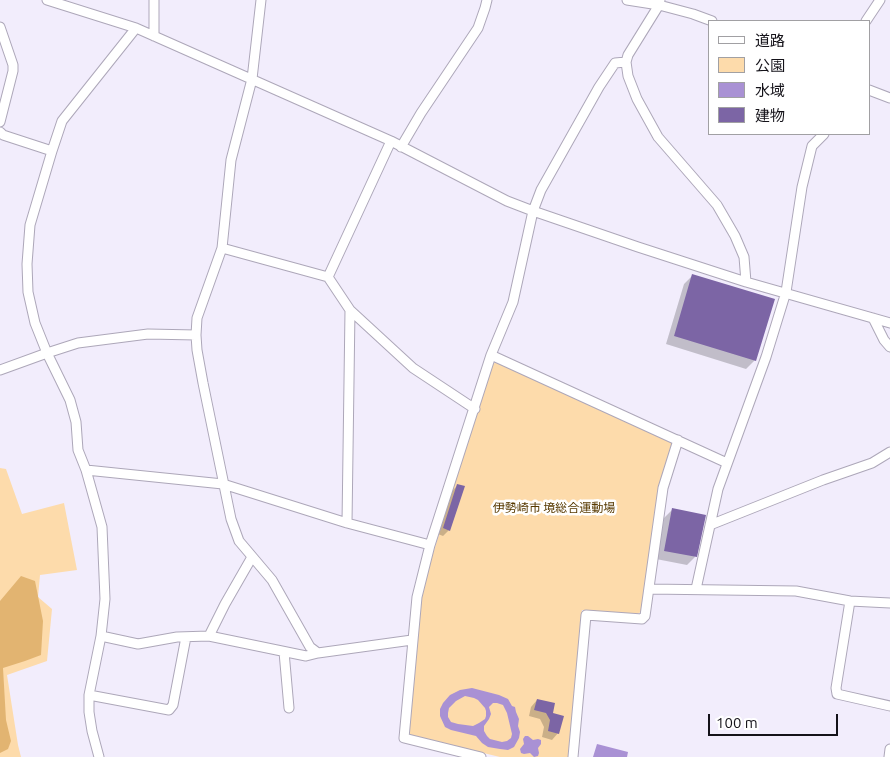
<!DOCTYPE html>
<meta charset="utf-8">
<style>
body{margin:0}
#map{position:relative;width:890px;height:757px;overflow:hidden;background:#f2edfc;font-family:Ubuntu,"Noto Sans JP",sans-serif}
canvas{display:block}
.legend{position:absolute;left:708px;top:20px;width:162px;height:115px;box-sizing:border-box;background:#fff;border:1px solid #a1a0a3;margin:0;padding:6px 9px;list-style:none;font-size:15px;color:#141219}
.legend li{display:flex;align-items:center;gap:10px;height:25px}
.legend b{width:25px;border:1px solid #a1a0a3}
.scale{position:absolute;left:708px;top:714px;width:130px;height:22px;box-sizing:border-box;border:2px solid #141219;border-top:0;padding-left:6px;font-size:15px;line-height:18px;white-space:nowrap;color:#141219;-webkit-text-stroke:4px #fff;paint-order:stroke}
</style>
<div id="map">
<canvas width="890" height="757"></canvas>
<ul class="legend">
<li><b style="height:6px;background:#fff"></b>道路</li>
<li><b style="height:14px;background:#fddbab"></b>公園</li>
<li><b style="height:14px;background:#a991d4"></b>水域</li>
<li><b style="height:14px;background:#7c65a5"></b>建物</li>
</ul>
<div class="scale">100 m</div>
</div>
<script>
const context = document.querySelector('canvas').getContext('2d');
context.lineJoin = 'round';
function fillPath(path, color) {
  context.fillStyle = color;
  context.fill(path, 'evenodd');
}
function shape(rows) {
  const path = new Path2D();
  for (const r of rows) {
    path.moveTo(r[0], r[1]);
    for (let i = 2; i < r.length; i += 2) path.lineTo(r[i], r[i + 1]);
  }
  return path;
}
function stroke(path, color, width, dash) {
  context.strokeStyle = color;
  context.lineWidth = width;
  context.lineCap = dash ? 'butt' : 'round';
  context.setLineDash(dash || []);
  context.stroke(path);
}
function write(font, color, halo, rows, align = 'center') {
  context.font = font + ' Ubuntu,"Noto Sans JP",sans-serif';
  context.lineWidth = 5;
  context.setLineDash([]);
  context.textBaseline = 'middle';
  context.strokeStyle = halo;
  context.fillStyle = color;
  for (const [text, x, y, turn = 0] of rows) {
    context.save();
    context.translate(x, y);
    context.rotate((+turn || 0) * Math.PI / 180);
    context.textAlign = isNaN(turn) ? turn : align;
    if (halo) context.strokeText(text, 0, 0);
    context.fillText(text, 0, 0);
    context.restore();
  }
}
const green = shape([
 [496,362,670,440,672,446,660,484,641,612,637,614,582,610,569,757,500,757,417,737,411,736,409,733,418,615,424,582,492,365],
 [0,468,6,469,22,514,64,503,77,570,40,575,38,597,52,609,47,661,7,675,18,745,21,757,0,757]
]);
const forest = shape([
 [21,576,35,581,43,621,41,655,25,661,3,668,6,720,11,741,8,749,0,753,0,601]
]);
const water = shape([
 [472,688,499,695,508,699,512,706,515,707,516,712,519,719,518,726,520,732,519,738,514,747,508,750,500,749,488,747,482,743,476,736,451,730,445,727,440,716,440,709,443,703,450,695,460,690],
 [465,696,474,698,478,700,485,708,486,711,486,716,485,719,479,723,473,726,458,724,451,722,448,717,448,713,449,708,456,701],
 [493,703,497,703,503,705,507,713,512,734,511,738,507,741,502,742,490,739,487,736,484,731,484,726,489,719,491,714,489,707],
 [525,736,528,736,533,740,538,739,541,740,541,744,538,748,539,753,538,756,534,757,530,753,524,754,521,753,520,749,524,744,523,739],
 [597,744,628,752,627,757,593,757]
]);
const shadow = shape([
 [693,275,755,360,746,369,666,344,684,284],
 [458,485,449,530,443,536,438,534,451,492],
 [672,510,695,557,687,565,656,559,664,518],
 [537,700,552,714,558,733,552,740,542,737,544,727,540,719,529,716,531,707]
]);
const building = shape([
 [692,274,775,299,756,361,674,336],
 [457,484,465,486,450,531,443,528],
 [672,508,706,515,697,557,664,551],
 [537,699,555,703,553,713,564,716,559,734,548,731,550,720,546,713,534,710]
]);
const minor = shape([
 [47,0,136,28,391,141,507,201,533,211,638,247,746,282,890,323],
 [261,0,252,79,231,160,222,248,197,318,196,335,197,350,203,383,231,519,239,541,272,580,310,647,318,653,412,640],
 [627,0,659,5,693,14,712,21],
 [660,0,659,5,628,55,626,62,628,76,637,99,658,137,717,205,735,236,744,257,746,282],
 [866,21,880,0],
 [0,27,13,65,13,71,0,122],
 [154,36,154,0],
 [869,90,890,98],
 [0,132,3,135,52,151],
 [401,147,421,113,478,28,485,8,487,0],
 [222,248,328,277,350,310,413,368,475,409],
 [328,277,391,141],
 [873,318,884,340,890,347],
 [491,355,727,463],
 [0,370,47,353,78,343,148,334,196,335],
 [86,470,223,484,347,523,430,545],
 [347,523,350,310],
 [710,525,823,480,872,463,890,452],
 [649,589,796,591,850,601,890,603],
 [696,589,718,489,766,357,786,292,802,187,812,146,824,134],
 [850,601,836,688,837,694,890,706],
 [101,636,138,644,177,637,209,636,306,656,318,653],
 [209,636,225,604,252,557],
 [284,652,289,708],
 [89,695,169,710,173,705,186,637],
 [99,757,92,731,89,712,89,695,101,636,105,599,102,527,86,470,78,450,76,422,70,400,47,353,35,323,28,292,27,264,30,225,52,151,62,121,136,28],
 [481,757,404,738,417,597,430,545,491,355,513,302,533,211,541,190,599,87,615,63,626,62],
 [573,757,586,615,642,619,645,616,663,488,678,440],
 [889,757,890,749]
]);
const parkNames = [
 ["伊勢崎市 境総合運動場",554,508]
];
fillPath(green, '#fddbab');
fillPath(forest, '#e2b471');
fillPath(water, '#a991d4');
fillPath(shadow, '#0003');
fillPath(building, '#7c65a5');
stroke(minor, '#ada7b9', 11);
stroke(minor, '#fff', 9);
write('12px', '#573900', '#fff', parkNames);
</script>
